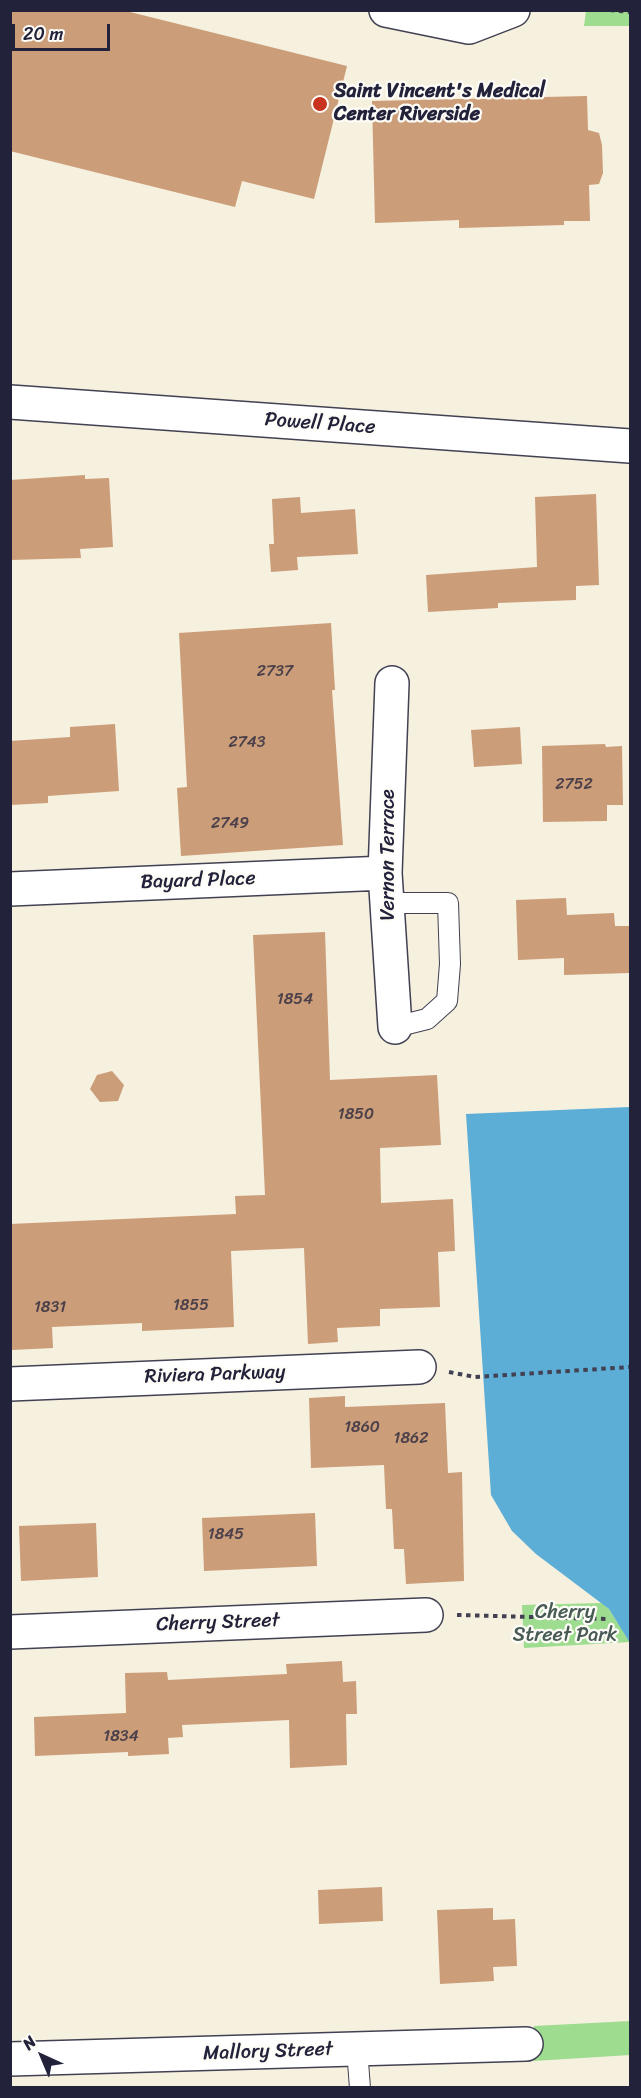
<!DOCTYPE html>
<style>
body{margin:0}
#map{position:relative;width:641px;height:2098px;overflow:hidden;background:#f6f0de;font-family:Sriracha,sans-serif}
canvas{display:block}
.frame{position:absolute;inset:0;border:12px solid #22223b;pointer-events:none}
.north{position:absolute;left:12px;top:2026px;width:60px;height:60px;-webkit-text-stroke:4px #fdfcf7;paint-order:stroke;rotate:316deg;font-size:16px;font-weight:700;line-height:24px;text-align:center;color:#22223b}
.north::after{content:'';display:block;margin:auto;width:21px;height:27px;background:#22223b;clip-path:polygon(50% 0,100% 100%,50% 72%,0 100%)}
.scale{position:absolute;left:12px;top:24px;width:98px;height:27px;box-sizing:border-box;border:3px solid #22223b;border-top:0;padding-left:8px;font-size:18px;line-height:21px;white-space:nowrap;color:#22223b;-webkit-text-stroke:4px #fdfcf7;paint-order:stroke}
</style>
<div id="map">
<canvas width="641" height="2098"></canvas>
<div class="frame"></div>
<div class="north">N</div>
<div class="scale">20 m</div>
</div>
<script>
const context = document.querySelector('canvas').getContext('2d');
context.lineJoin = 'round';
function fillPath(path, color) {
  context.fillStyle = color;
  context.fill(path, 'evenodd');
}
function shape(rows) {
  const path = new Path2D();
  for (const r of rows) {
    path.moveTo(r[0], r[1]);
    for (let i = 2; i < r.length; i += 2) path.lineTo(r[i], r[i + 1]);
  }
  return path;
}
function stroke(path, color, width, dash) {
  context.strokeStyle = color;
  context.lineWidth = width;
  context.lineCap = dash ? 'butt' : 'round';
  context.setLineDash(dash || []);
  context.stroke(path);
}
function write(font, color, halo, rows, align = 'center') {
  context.font = font + ' Sriracha,sans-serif';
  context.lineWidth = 4.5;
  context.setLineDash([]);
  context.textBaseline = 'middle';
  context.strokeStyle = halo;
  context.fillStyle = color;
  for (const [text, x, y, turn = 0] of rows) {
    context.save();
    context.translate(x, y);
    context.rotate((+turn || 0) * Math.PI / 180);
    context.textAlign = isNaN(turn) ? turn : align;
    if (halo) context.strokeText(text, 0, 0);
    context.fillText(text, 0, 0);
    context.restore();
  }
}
const green = shape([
 [586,11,630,11,630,26,584,26],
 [602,1603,609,1609,630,1642,524,1648,522,1605],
 [630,2021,630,2055,534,2061,534,2026]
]);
const water = shape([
 [630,1107,630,1643,609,1609,536,1554,512,1531,491,1495,466,1114]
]);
const building = shape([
 [10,10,122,10,347,66,314,199,242,181,235,207,10,151],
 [587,96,588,130,599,133,602,145,603,173,599,184,589,185,590,221,564,221,564,225,459,228,459,220,375,223,372,101],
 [85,475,85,479,109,478,113,547,80,549,81,558,10,560,10,480],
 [596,494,599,585,576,586,576,600,498,603,498,608,428,612,426,575,537,567,535,497],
 [300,497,301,513,355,509,358,554,297,557,298,570,271,572,269,544,274,544,272,499],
 [331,623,335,690,332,690,343,845,181,856,177,788,187,787,179,633],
 [115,724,119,791,48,796,48,803,10,805,10,741,70,737,70,727],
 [520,727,522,764,474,767,471,730],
 [605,744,606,747,622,746,623,805,607,805,607,821,543,822,542,746],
 [566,898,567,915,614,913,615,926,630,926,630,973,564,975,564,958,518,960,516,900],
 [325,932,330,1080,437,1075,441,1145,380,1148,381,1203,453,1199,455,1251,438,1252,440,1307,380,1309,380,1326,337,1328,338,1342,308,1344,304,1248,231,1251,234,1327,142,1331,142,1323,52,1327,53,1348,12,1350,10,1224,236,1214,235,1196,265,1195,253,935],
 [112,1071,124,1085,118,1101,100,1102,90,1089,97,1075],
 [345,1396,345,1407,445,1403,448,1473,462,1472,464,1581,406,1584,404,1549,394,1549,392,1509,386,1509,384,1465,311,1468,309,1398],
 [315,1513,317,1566,204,1571,202,1518],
 [96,1523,98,1577,21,1581,19,1526],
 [342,1661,343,1682,356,1681,357,1714,346,1714,347,1765,290,1768,289,1720,182,1725,183,1737,168,1738,169,1754,128,1756,128,1752,35,1756,34,1717,126,1713,125,1673,167,1672,168,1680,287,1674,286,1664],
 [382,1887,383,1921,319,1924,318,1890],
 [493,1908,493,1920,515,1919,517,1966,493,1967,494,1981,440,1984,437,1910]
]);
const path = shape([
 [610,10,630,12],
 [449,1372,475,1377,630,1367],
 [457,1615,606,1619]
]);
const lane = shape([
 [387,903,448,903,450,964,447,1001,427,1019,395,1027],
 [357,2049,360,2088]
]);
const street = shape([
 [386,10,469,27,513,10],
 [10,402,630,446],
 [392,683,385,873,395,1027],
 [10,889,385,873],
 [10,1384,419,1367],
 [10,1632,426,1615],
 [10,2059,526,2044]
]);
const markers = [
 [320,104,8,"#c8321e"]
];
const numberNames = [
 ["2737",275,672],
 ["2743",247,743],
 ["2752",574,785],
 ["2749",230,824],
 ["1854",295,1000],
 ["1850",356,1115],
 ["1855",191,1306],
 ["1831",50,1308],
 ["1860",362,1428],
 ["1862",411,1439],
 ["1845",226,1535],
 ["1834",121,1737]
];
const poiNames = [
 ["Saint Vincent's Medical",334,92],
 ["Center Riverside",334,115]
];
const streetNames = [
 ["Powell Place",320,424,4],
 ["Vernon Terrace",389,855,-90],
 ["Bayard Place",198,881,-2],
 ["Riviera Parkway",215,1375,-2],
 ["Cherry Street",218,1623,-2],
 ["Mallory Street",268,2052,-2]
];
const parkNames = [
 ["Cherry",565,1613],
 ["Street Park",565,1636]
];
fillPath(green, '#9edc90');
fillPath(water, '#5caed7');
fillPath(building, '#cb9d79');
stroke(lane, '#424153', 22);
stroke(street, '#424153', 36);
stroke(path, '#424153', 4, [4.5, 4.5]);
stroke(lane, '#fff', 20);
stroke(street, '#fff', 33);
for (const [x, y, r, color] of markers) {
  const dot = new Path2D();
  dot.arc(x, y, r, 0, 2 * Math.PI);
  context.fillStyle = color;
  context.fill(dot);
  stroke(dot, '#fdfcf7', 2);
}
write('16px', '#4c414a', null, numberNames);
write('bold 20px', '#22223b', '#fdfcf7', poiNames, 'left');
write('20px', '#22223b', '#fdfcf7', streetNames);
write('20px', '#475a54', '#fdfcf7', parkNames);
</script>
